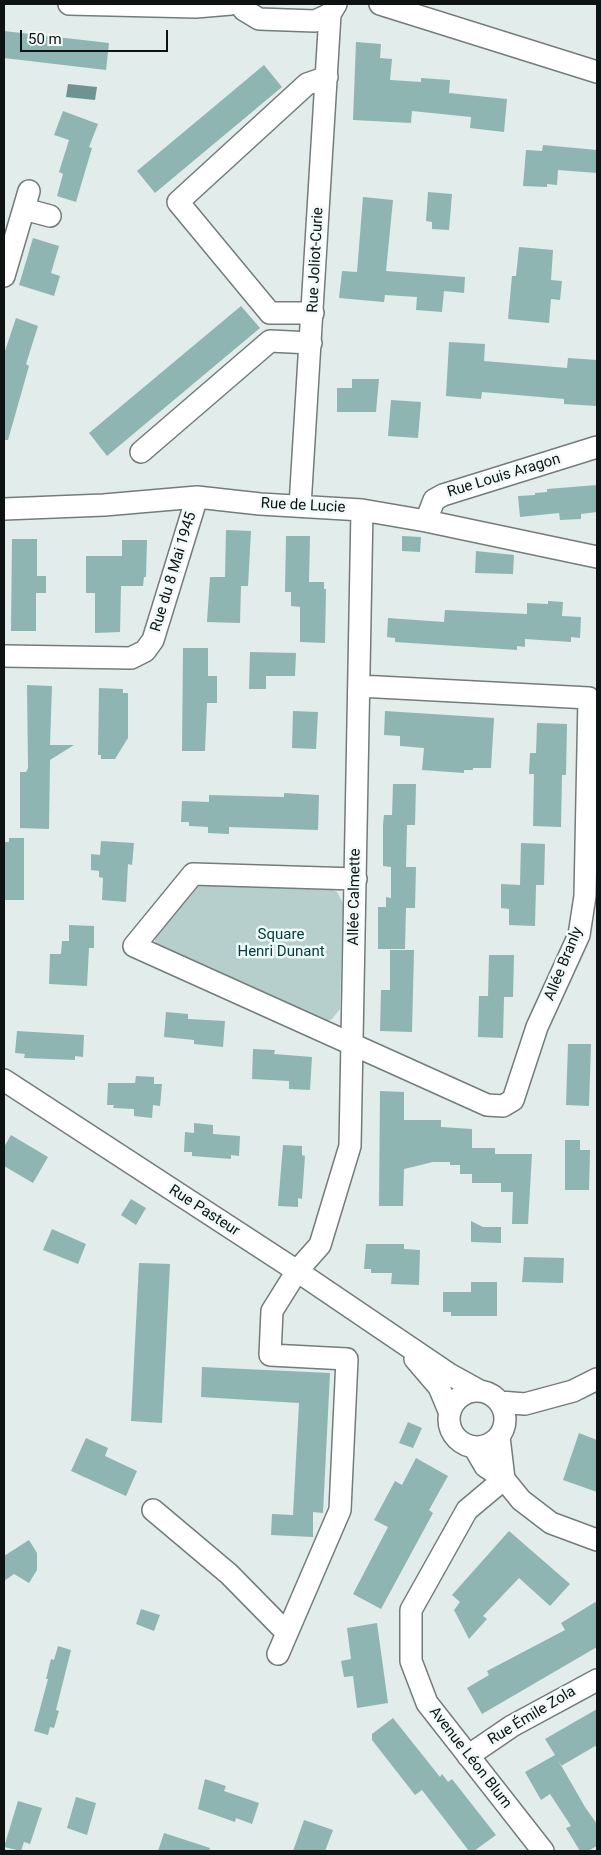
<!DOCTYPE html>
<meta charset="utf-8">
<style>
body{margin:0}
#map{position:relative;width:601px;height:1855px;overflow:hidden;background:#e2eceb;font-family:Roboto,sans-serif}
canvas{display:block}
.frame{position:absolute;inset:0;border:5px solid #0f1212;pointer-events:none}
.scale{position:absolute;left:20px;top:30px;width:148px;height:22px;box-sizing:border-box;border:2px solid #0f1212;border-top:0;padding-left:6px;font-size:15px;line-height:18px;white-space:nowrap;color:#0f1212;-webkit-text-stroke:4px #eff9f8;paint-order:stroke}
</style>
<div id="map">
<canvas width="601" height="1855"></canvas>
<div class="frame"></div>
<div class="scale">50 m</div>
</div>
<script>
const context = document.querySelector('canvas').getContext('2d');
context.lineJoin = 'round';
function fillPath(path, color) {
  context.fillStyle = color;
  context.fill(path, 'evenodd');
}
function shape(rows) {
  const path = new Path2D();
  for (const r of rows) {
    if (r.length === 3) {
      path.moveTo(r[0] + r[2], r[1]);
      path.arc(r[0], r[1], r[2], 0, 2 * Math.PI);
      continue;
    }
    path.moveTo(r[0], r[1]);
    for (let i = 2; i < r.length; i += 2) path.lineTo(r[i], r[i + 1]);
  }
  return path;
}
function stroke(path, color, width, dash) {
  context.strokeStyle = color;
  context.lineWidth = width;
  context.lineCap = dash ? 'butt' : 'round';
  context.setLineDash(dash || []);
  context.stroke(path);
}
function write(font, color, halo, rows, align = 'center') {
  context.font = font + ' Roboto,sans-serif';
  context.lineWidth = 5;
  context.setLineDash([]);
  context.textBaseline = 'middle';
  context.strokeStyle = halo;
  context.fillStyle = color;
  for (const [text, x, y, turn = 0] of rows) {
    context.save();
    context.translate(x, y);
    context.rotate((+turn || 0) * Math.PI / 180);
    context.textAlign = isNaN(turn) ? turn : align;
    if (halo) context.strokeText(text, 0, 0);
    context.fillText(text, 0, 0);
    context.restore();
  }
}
const green = shape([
 [198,884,328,887,337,892,343,903,340,1009,332,1019,326,1022,157,948,153,933]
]);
const water = shape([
 [68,84,97,87,95,100,66,97]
]);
const building = shape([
 [4,31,109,43,106,70,4,58],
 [356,42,381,44,380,58,392,59,390,80,421,82,421,78,450,80,449,93,507,99,504,132,470,128,471,117,412,111,411,123,353,120],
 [264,65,282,87,155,193,137,171],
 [63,111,98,124,89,147,92,148,76,202,57,196,63,174,59,172,69,140,54,135],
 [543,145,597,150,597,173,558,170,557,185,547,184,547,187,523,186,526,150,542,151],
 [428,192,452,194,449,230,432,229,432,222,426,221],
 [363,197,393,200,386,271,465,277,464,293,444,291,445,280,442,312,416,310,417,297,385,295,384,302,339,298,342,271,357,272],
 [33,238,59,246,51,273,60,276,54,296,19,285],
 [519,247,553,250,551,280,562,281,560,300,551,299,549,323,508,319,512,276,516,276],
 [241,306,260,328,107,456,89,433],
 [16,318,38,326,26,364,29,366,8,440,4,440,4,354],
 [449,342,485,344,484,361,567,368,568,358,597,360,597,406,564,404,564,399,482,392,481,399,446,396],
 [352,379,379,379,376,412,337,412,337,388,352,388],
 [391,400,421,402,418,438,388,436],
 [597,485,597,512,581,514,581,519,560,520,559,513,520,517,518,496,535,495,535,493,547,492,547,489],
 [226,530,251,531,248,586,241,586,240,623,207,622,210,577,225,577],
 [286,536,310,536,309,582,324,582,324,589,326,589,325,643,300,642,300,607,291,606,291,592,285,592],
 [402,536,421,537,420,552,402,551],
 [12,539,37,539,37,576,46,576,46,593,36,593,36,631,11,631],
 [122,540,147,540,146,577,144,577,143,586,121,586,120,632,95,633,95,593,86,593,86,556,122,556],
 [476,551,514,555,513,574,475,573],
 [548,601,563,602,562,616,581,617,580,638,571,637,571,642,525,639,525,647,517,646,517,650,395,642,395,638,387,637,388,618,444,622,445,610,527,614,527,603,548,604],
 [183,648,208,648,208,676,217,676,217,703,207,703,205,751,182,751],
 [250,652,296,653,295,676,266,676,266,689,249,689],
 [27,685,52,686,50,745,74,745,50,760,49,829,20,828,20,772,26,772,28,768],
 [99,688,123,689,123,693,128,693,128,738,115,759,101,759,101,755,98,755],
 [293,711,318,712,316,749,292,748],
 [385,711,494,718,491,768,473,768,473,770,464,770,464,773,422,770,424,748,400,746,400,736,384,735],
 [537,723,567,724,566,775,562,775,561,827,533,826,534,774,529,774,530,753,536,753],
 [393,784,416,784,415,825,407,825,406,867,416,867,415,908,406,908,405,949,378,949,378,907,386,907,386,897,391,898,391,867,383,866,383,825,384,815,392,815],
 [284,793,319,795,318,830,229,827,229,834,208,833,208,827,189,826,189,822,181,822,182,801,209,802,209,795,284,797],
 [9,838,24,838,24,900,4,900,4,842,9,842],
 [101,841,134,843,132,865,128,864,126,902,102,900,103,878,99,877,99,871,91,870,91,854,100,855],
 [521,843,545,844,544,885,536,885,535,926,509,925,509,909,501,908,501,884,520,885],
 [69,925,94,926,94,948,89,948,87,986,49,984,50,954,61,954,62,941,69,941],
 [390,950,414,950,412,1032,380,1031,381,990,390,990],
 [489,955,514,955,513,997,504,997,503,1038,478,1037,479,996,488,996],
 [166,1012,188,1014,188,1019,225,1021,223,1047,194,1044,194,1040,164,1037],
 [17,1031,84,1035,83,1057,75,1056,75,1060,24,1058,25,1054,15,1053],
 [568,1044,591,1044,589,1106,566,1105],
 [253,1049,275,1050,274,1054,312,1057,310,1090,289,1089,289,1081,252,1079],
 [136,1076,154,1077,154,1084,162,1084,160,1106,153,1105,152,1118,134,1116,134,1109,113,1108,114,1105,107,1105,108,1083,135,1083],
 [380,1091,404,1092,404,1120,441,1120,441,1127,472,1129,472,1148,495,1148,495,1154,532,1154,528,1224,512,1224,513,1192,501,1192,501,1183,472,1183,472,1174,460,1174,460,1165,450,1165,450,1162,433,1162,404,1169,403,1206,379,1206],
 [194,1123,213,1125,213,1134,240,1136,239,1156,231,1155,231,1159,192,1156,192,1152,184,1152,185,1132,194,1133],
 [11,1135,48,1157,33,1183,4,1166,4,1147],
 [565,1140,580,1140,580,1150,590,1150,589,1190,565,1190],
 [283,1145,302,1146,302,1155,305,1156,302,1199,298,1198,298,1207,278,1206],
 [131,1199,146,1208,136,1225,121,1215],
 [471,1221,483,1227,501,1227,501,1243,471,1242],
 [52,1229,86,1244,78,1264,43,1250],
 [366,1244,404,1244,404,1249,420,1250,419,1285,391,1284,392,1273,371,1273,371,1269,364,1269],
 [524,1257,564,1258,563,1283,522,1282],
 [139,1263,170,1264,162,1423,131,1421],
 [471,1282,497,1282,497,1316,451,1316,451,1312,443,1312,443,1292,471,1292],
 [202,1367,330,1373,323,1513,313,1512,313,1537,271,1535,272,1514,293,1515,299,1403,201,1397],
 [408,1422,422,1428,413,1448,399,1443],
 [579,1433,597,1440,597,1492,563,1480],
 [86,1438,108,1448,105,1456,137,1471,126,1496,71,1471],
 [416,1458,448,1476,429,1510,433,1513,381,1609,353,1594,388,1527,374,1520,395,1481,402,1485],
 [509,1531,570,1584,550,1606,519,1578,483,1616,487,1619,469,1639,454,1610,460,1602,452,1595],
 [29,1540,37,1553,37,1570,29,1583,14,1574,4,1581,4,1556],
 [597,1601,597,1647,482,1714,467,1688,489,1675,487,1671,565,1630,561,1623],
 [141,1609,160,1615,154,1631,136,1624],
 [377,1623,388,1703,357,1708,353,1676,344,1677,341,1661,351,1659,347,1628],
 [58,1646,71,1650,56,1710,59,1711,54,1728,50,1727,48,1735,34,1731,48,1679,46,1679,51,1659,54,1660],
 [597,1709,597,1745,561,1766,558,1760,585,1807,597,1824,597,1846,588,1851,580,1851,566,1828,571,1826,550,1794,541,1800,525,1772,555,1755,545,1739],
 [393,1718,440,1777,442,1774,448,1782,452,1779,496,1835,474,1851,469,1851,422,1790,415,1795,372,1740,372,1734],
 [205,1779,226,1786,224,1791,259,1803,252,1824,236,1818,235,1822,198,1809],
 [76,1797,96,1803,87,1835,67,1828],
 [18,1801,42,1808,30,1844,24,1842,21,1851,4,1847],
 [304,1820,333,1830,325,1851,293,1851],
 [164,1833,210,1848,209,1851,158,1851]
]);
const minor = shape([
 [69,4,196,7,231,4],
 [240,4,244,10,259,19,315,21,330,14,336,4],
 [380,4,597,72],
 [24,209,50,216],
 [4,276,29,191],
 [313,313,270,313,178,202,307,84,327,77],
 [141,452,270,341,311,343],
 [300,506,330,14],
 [4,509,104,505,197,497,260,504,362,510,426,521,597,557],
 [426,521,434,500,443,495,597,447],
 [4,656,131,658,145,651,153,640,197,497],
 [356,879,193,874,134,946,487,1105,503,1106,513,1100,537,1027,579,935,585,896,589,698,359,686],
 [4,1080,297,1271,449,1374,478,1390],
 [415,1359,439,1387,449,1411],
 [477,1419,28],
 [500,1402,525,1404,573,1391,597,1379],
 [499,1437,504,1479],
 [474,1447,485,1466,504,1479,521,1500,551,1523,597,1540],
 [504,1479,467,1510,411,1610,411,1661,427,1703,543,1851],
 [153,1510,229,1574,287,1633],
 [278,1654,340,1510,347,1359,270,1355,272,1311,297,1271,320,1245,350,1146,362,510],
 [468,1756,512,1726,597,1680]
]);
const streetNames = [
 ["Rue Joliot-Curie",316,260,-87],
 ["Rue Louis Aragon",504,476,-17],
 ["Rue de Lucie",303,506,3],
 ["Rue du 8 Mai 1945",174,572,-73],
 ["Allée Calmette",355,897,-89],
 ["Allée Branly",564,964,-68],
 ["Rue Pasteur",204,1211,33],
 ["Rue Émile Zola",532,1716,-31],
 ["Avenue Léon Blum",470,1758,52]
];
const parkNames = [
 ["Square",281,935],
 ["Henri Dunant",281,952]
];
fillPath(green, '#b6cecc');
fillPath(water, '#6e9390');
fillPath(building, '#8eb5b2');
stroke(minor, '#737c7b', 24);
stroke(minor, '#fff', 21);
write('15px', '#0f1212', '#eff9f8', streetNames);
write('15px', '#02413e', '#eff9f8', parkNames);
</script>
